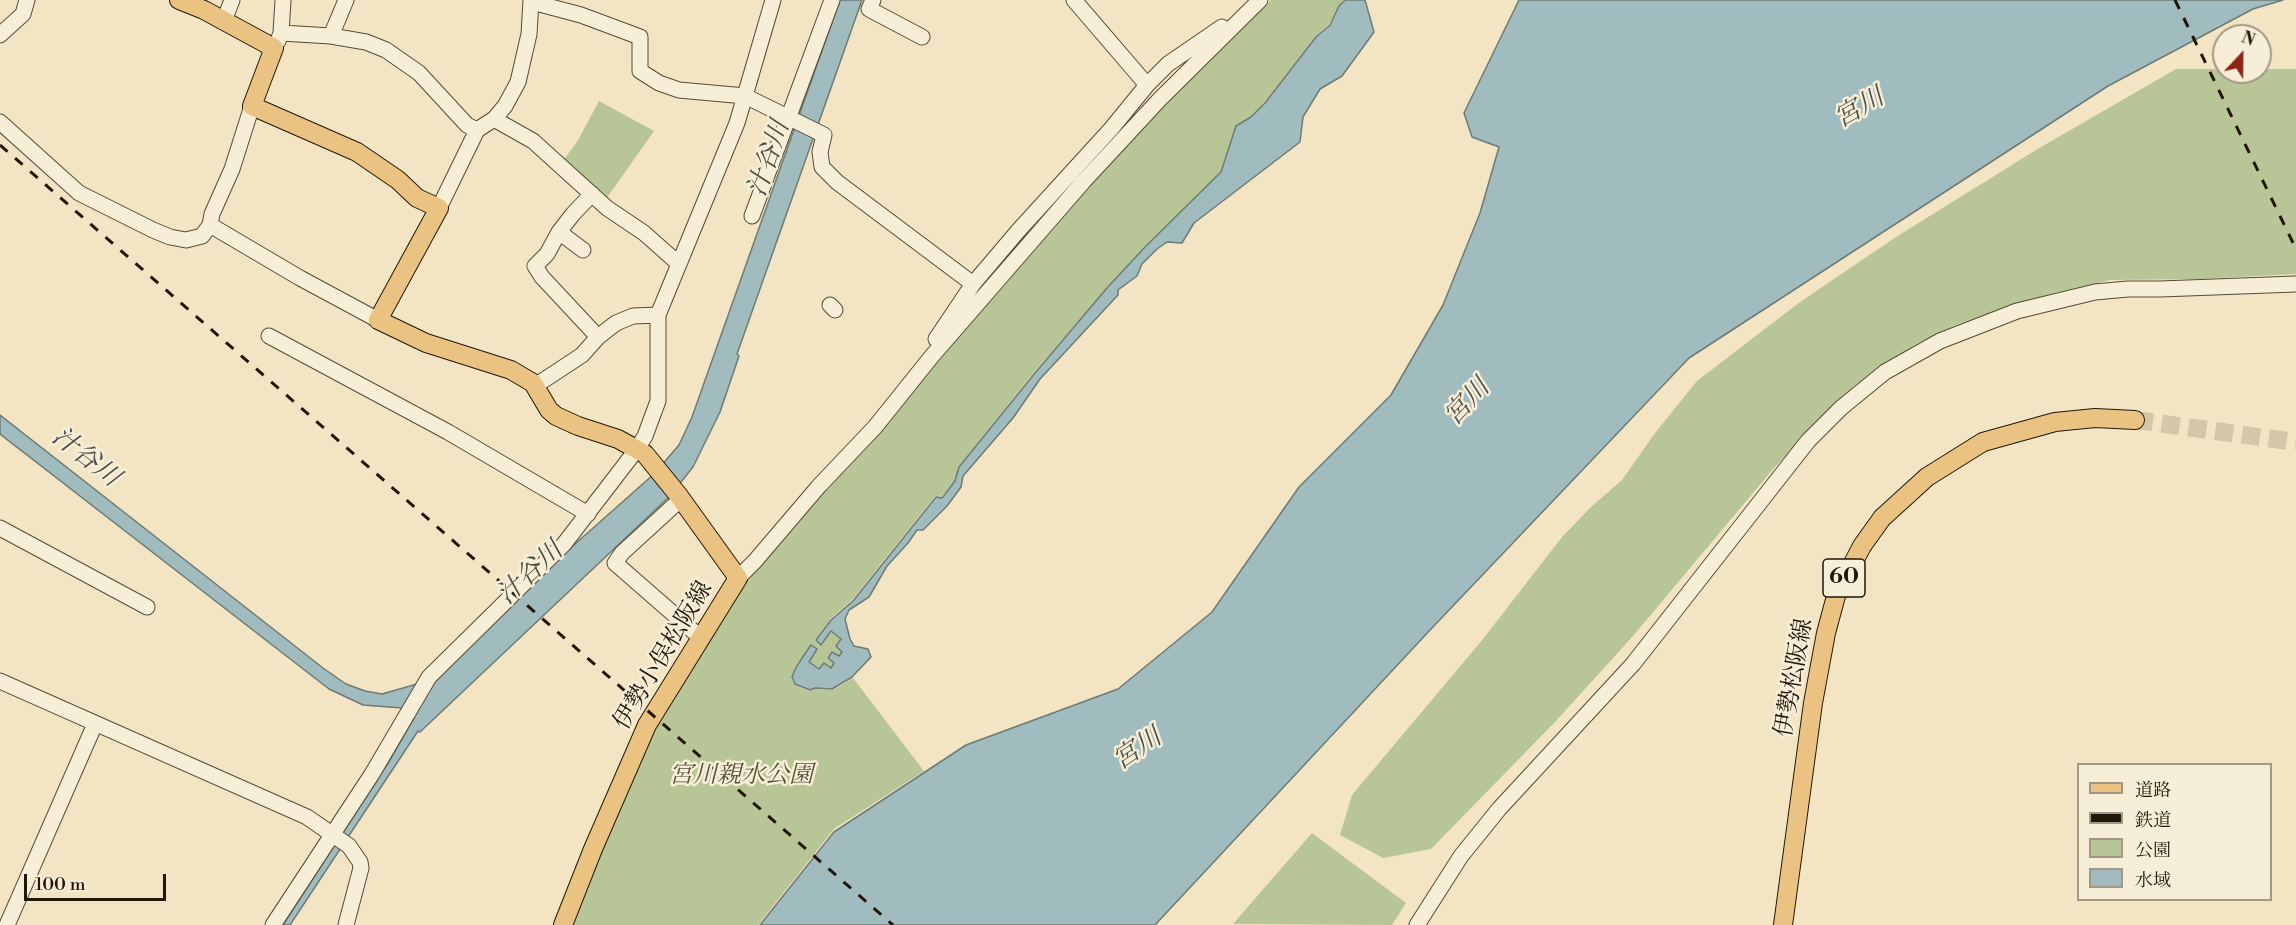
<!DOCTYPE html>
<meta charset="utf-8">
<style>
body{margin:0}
#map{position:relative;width:2296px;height:925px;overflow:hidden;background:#f3e5c3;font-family:"Libre Bodoni","Noto Serif JP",serif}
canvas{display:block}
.legend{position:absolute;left:2077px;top:763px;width:195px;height:138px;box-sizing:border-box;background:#f7eed8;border:2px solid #a19885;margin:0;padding:8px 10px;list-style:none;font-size:18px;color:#211608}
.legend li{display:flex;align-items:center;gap:12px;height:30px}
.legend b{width:30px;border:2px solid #a19885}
.north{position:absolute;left:2212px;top:24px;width:60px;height:60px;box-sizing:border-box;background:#f7eed8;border:2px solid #a19885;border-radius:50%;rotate:22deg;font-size:16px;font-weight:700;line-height:24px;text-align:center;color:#211608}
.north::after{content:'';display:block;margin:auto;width:21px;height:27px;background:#8f2418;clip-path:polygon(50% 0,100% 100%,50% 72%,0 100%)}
.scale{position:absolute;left:24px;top:874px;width:142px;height:27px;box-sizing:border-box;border:3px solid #211608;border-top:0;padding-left:8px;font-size:18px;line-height:21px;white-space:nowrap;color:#211608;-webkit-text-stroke:4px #f7eed8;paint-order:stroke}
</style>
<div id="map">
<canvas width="2296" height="925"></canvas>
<ul class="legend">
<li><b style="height:8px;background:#eac282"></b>道路</li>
<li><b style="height:8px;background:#211608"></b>鉄道</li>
<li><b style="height:16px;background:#b8c596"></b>公園</li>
<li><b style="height:16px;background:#a1bcbe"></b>水域</li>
</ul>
<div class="north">N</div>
<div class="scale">100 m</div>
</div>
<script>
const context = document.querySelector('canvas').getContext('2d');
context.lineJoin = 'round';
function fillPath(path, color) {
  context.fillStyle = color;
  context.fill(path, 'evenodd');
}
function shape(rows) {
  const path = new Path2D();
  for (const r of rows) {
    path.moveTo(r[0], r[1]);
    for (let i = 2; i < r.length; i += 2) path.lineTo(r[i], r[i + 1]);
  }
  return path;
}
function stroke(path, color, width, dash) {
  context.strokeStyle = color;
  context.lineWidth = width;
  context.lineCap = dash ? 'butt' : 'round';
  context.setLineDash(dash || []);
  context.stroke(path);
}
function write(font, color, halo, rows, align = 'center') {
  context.font = font + ' "Libre Bodoni","Noto Serif JP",serif';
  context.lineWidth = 5;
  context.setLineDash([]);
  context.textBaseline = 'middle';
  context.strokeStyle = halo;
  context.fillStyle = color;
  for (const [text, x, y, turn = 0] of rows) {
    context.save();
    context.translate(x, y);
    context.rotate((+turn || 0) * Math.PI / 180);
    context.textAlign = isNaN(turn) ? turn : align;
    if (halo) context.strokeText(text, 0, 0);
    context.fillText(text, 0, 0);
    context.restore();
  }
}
const green = shape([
 [1271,0,1343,0,1329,24,1315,37,1264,103,1251,117,1236,126,1221,172,1145,246,1108,287,1034,372,959,466,955,481,941,497,935,496,852,600,831,618,815,640,822,645,831,632,841,639,836,646,842,651,839,656,832,651,827,658,834,663,830,668,824,663,819,669,809,662,817,649,812,645,795,666,792,680,795,685,809,691,814,689,833,690,853,678,924,771,834,829,758,925,563,925,653,715,701,638,760,563,932,356,1160,108],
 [2176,69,2224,69,2224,72,2260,72,2260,69,2296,69,2296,274,2199,279,2111,280,2054,293,1959,324,1916,344,1854,386,1774,468,1633,636,1555,722,1431,849,1383,858,1340,835,1352,795,1483,639,1562,537,1591,507,1622,480,1655,433,1697,381,1800,302,1896,237,2036,150],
 [599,101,654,131,606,199,562,162,577,142],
 [1312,833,1406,903,1392,925,1233,924]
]);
const water = shape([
 [840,0,862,0,737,354,739,356,720,412,693,467,669,497,420,732,418,731,290,925,283,925,390,760,414,718,415,707,402,708,363,705,329,689,0,434,0,415,323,668,346,684,365,691,382,694,417,684,654,474,679,445,692,417,840,0],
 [1345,0,1365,0,1374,32,1342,76,1320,89,1303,117,1300,142,1194,223,1182,243,1167,242,1157,249,1142,264,1137,276,1118,290,1118,295,1040,379,1013,418,963,476,961,487,947,506,923,530,917,530,908,543,887,566,869,597,849,610,845,619,850,639,854,646,868,649,871,657,852,677,832,689,815,688,810,690,795,684,792,677,796,667,811,645,817,649,809,662,819,669,824,663,831,668,834,663,828,658,832,652,839,656,842,652,836,646,841,639,831,631,821,645,816,640,831,620,853,601,936,497,942,498,955,481,959,467,1035,373,1107,288,1145,247,1221,172,1236,126,1251,117,1265,103,1316,37,1330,25,1339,6,1345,0],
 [1519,0,2283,0,2253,9,2108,86,1689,358,1431,629,1155,925,760,925,834,832,966,745,1118,689,1212,612,1299,487,1391,395,1443,305,1480,213,1499,147,1472,137,1464,113,1519,0]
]);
const majorTunnel = shape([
 [2135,420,2296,442]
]);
const minor = shape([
 [873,0,869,9,922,37],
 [1074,0,1147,85],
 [532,2,581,15,640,37,640,71,659,83,679,90,745,96,824,135,820,152,822,167,837,182,973,284,936,339],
 [224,21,232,0],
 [281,33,331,36,366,42,386,50,419,73,467,125,477,130],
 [0,35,23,14,27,0],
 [331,36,346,0],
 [278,41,281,33,283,0],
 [494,119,533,141,607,208,644,233,679,264],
 [0,122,79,193,153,230,170,237,186,240,202,236,210,225,212,214,232,169,252,106],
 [592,194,573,214,559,232,547,254,535,266,542,277,598,337],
 [439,208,477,130,494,119,505,106,518,82,529,34,531,0],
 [752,216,832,0],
 [210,225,300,278,378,320],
 [559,232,583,250],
 [973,284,1018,231,1111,129,1147,85,1168,64,1222,27],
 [830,305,835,310],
 [269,336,448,432,588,514],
 [535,386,582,355,598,337,616,323,633,316,658,315],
 [681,499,622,553,615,563,701,638],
 [0,528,147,607],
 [738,578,755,561,819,486,875,427,932,356,1083,182,1160,99,1260,0],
 [0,681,307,817,349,846,360,862,361,868,346,925],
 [7,925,95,724],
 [273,925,372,774,429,677,564,544,637,449,645,436,658,401,658,315,737,123,773,0],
 [1417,925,1461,856,1499,809,1633,664,1808,441,1841,408,1885,372,1940,341,2017,311,2095,292,2128,289,2160,289,2296,284]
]);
const major = shape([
 [179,0,204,10,274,48,252,106,357,152,398,180,417,198,439,208,378,320,426,343,511,370,533,383,549,410,556,416,578,426,618,439,645,454,679,496,738,578,647,725,593,849,563,925],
 [1783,925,1813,703,1826,633,1836,596,1862,546,1882,518,1927,477,1983,442,2055,422,2095,418,2135,420]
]);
const rail = shape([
 [2175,0,2296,249],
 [0,145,893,925]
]);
const shields = [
 [1844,578,42]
];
const shieldNames = [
 ["60",1844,578]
];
const streetNames = [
 ["伊勢小俣松阪線",664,656,-59],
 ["伊勢松阪線",1795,678,-80]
];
const parkNames = [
 ["宮川親水公園",741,776]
];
const waterNames = [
 ["宮川",1860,109,-30],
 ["汁谷川",770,159,-71],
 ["宮川",1468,403,-47],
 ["汁谷川",85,458,38],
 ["汁谷川",531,574,-43],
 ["宮川",1138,750,-34]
];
fillPath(green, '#b8c596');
fillPath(water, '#a1bcbe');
stroke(water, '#6e7a75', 1.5);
stroke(majorTunnel, '#d4c6a7', 18, [18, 9]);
stroke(minor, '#564a37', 17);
stroke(major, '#211608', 20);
stroke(minor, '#f7eed8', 15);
stroke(major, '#eac282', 18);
stroke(rail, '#211608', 3, [10, 10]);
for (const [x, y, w] of shields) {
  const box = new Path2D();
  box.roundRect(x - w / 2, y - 19, w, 38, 4.5);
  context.fillStyle = '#f7eed8';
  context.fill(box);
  stroke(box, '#211608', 1.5);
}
write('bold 22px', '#211608', null, shieldNames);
write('24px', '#211608', '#f7eed8', streetNames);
write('italic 24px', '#56533a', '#f7eed8', parkNames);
write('italic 26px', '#4e5048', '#f7eed8', waterNames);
</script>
